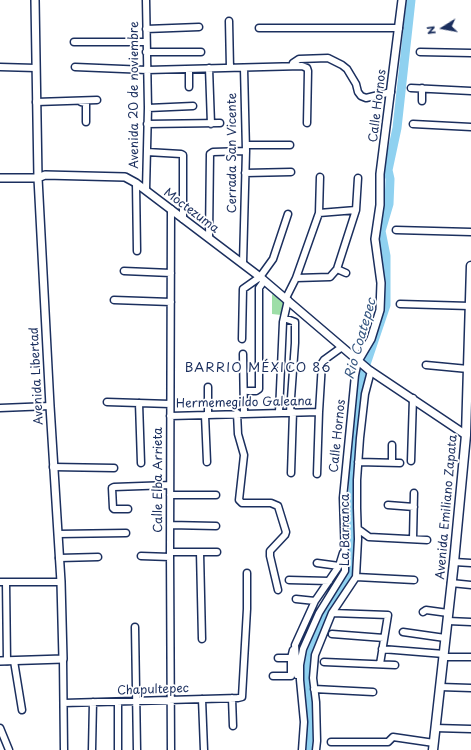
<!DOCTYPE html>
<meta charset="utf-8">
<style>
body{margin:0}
#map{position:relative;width:471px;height:750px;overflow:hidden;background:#fff;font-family:"Playpen Sans",sans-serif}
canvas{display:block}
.north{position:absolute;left:423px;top:8px;width:40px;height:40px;-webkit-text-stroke:3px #fff;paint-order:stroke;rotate:259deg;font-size:11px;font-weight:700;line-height:16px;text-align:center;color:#1b2f5e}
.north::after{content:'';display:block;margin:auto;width:14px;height:18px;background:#1b2f5e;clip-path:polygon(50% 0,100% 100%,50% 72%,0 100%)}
</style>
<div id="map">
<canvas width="471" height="750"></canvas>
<div class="north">N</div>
</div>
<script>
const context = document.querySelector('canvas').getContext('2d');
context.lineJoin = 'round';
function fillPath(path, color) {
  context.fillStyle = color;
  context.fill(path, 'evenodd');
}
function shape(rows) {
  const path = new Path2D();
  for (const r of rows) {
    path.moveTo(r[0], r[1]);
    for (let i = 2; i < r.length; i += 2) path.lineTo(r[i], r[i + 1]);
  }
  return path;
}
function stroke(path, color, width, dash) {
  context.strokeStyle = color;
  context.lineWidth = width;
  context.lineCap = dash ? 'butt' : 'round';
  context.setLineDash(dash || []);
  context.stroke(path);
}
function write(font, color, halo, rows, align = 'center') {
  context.font = font + ' "Playpen Sans",sans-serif';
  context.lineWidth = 3.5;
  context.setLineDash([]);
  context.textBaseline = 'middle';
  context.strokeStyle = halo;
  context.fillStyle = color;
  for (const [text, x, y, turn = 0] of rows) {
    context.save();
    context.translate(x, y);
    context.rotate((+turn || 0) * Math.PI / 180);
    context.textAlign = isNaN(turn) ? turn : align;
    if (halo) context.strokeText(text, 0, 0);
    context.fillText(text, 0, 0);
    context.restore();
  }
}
const green = shape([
 [272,294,284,302,281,315,272,314]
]);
const river = shape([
 [308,750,310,701,306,670,318,627,351,568,353,542,353,427,362,376,386,305,386,256,381,231,389,204,390,179,388,170,397,128,411,0]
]);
const minor = shape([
 [146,0,148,108,146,190],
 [229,21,230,68],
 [259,28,399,28],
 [146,29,199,27],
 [74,42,146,42],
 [146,52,201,52],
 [420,52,471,53],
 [292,66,293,63,299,59,328,58,342,65,347,69,356,84,358,92,361,96,366,98,391,92],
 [0,67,36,68],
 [75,67,147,70,302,66,307,68,308,71,307,123],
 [209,68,211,124],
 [189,69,189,87],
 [411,88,471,91],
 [422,101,422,88],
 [36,102,97,100],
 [81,102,86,103,86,122],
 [148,108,193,106],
 [147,124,220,123],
 [413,124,471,127],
 [246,145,290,145],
 [147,152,181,154,183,155,183,219],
 [245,173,291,172],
 [136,183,137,251],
 [319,213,356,210],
 [396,230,471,232],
 [209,238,210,154,213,152,246,151],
 [243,263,246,151,244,68],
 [337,269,356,210,358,178],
 [124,271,171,273],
 [296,278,330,277,337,269,346,273],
 [286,298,296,278,319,213,320,177],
 [114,300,171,302],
 [400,304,470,306],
 [284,318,295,322,295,343,290,412],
 [242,339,243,289,260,277,273,259,288,214],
 [243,354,244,413],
 [426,365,468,369],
 [208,387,208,415],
 [248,391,256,391,259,389,259,288,264,281],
 [107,402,170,404],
 [139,403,141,463],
 [0,408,50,406],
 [279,412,283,322,288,300],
 [237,413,238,434,244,455,239,500,242,503,271,503,278,506,286,532,285,535,270,551,270,556,278,590],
 [205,415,207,462],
 [170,416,319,412],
 [411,461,413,398],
 [358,462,400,463],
 [392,463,392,445],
 [53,467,114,468],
 [291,473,293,412],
 [317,474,319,412,322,363,324,360,342,347],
 [170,495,216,495],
 [388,505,414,507],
 [128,509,114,509,113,508,112,488,114,487,170,485],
 [170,525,216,526],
 [358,529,369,537,427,540],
 [58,534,126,533],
 [413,539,414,493],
 [170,552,217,552],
 [200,552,202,639],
 [141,556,170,557],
 [59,558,98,557],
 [454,562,471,563],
 [317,563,339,566],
 [356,577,414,580],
 [289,580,329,581],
 [0,582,61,582],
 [6,582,7,661],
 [451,583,471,585],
 [296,599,315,601],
 [423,612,426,610,448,613],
 [332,613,388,615,380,664],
 [448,621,471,622],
 [135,627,137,750],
 [403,632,445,638],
 [332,634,384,638],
 [382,649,444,654],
 [444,657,471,657],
 [278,658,291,658],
 [63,659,64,750],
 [14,661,22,710],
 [324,662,395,665],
 [297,675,295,645,315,601,339,566,343,553],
 [273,676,291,676,291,658,293,650],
 [440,687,471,688],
 [314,689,373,692],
 [232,698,233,726],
 [202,699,204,750],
 [118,702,118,750],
 [64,703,238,698,242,697,247,609,247,573],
 [0,728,9,750],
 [435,728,471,729],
 [331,742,388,742,393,737,434,743],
 [92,750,93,702],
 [171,750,170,552,171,209],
 [302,750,304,722,300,680,300,665,303,649,319,613,345,571,345,559,343,498,355,375,358,361],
 [316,750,317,741,316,702,313,678,315,655,332,613,356,577,358,539,357,508,357,480,360,438,365,394,371,371]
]);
const tertiary = shape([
 [0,178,38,178,45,175,125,177,136,183,260,277,369,370,466,435],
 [358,361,371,339,380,310,381,283,375,239,380,205,380,174,402,0],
 [0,661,63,659,61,582,50,406,38,178,35,0]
]);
const secondary = shape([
 [433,750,454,562,466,435,471,266]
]);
const streetNames = [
 ["Avenida 20 de noviembre",135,95,-90],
 ["Calle Hornos",378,106,-83],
 ["Cerrada San Vicente",233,153,-90],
 ["Moctezuma",191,211,37],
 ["Avenida Libertad",37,376,-93],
 ["Hermemegildo Galeana",244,403,-1],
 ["Calle Hornos",338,436,-84],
 ["Calle Elba Arrieta",159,480,-90],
 ["Avenida Emiliano Zapata",447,507,-85],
 ["La Barranca",346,530,-90],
 ["Chapultepec",153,690,-2]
];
const waterNames = [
 ["Rio Coatepec",361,339,-74]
];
const neighbourhoodNames = [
 ["BARRIO MÉXICO 86",258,368]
];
fillPath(green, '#9edea7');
stroke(river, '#8fd1f0', 9);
stroke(minor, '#1b2f5e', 9);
stroke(tertiary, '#1b2f5e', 10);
stroke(secondary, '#1b2f5e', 11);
stroke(minor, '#fff', 6);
stroke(tertiary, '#fff', 7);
stroke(secondary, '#fff', 8);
write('12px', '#1b2f5e', '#fff', streetNames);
write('italic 13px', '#385882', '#fff', waterNames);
context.letterSpacing = '1px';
write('13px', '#1b2f5e', '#fff', neighbourhoodNames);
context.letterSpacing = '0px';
</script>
